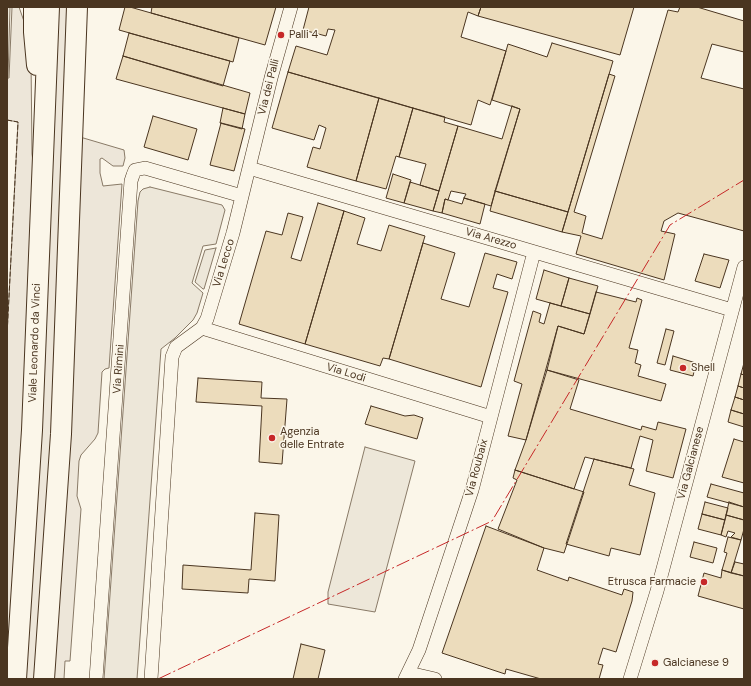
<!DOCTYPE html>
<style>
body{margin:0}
#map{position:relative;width:751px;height:686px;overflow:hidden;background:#fbf6e9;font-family:"DM Sans",sans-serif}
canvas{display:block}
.frame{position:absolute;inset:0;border:8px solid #4a3520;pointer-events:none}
</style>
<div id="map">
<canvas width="751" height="686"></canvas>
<div class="frame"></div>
</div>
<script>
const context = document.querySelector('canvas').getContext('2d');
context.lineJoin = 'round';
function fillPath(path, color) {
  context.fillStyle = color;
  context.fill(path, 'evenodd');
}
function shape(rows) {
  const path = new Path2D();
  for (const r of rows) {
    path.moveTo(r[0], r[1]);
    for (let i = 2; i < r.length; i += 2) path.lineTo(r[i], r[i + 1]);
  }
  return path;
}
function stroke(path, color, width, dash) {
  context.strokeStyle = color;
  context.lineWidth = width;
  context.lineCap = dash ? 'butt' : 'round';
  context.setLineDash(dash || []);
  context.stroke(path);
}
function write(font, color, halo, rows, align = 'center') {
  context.font = font + ' "DM Sans",sans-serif';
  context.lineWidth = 3;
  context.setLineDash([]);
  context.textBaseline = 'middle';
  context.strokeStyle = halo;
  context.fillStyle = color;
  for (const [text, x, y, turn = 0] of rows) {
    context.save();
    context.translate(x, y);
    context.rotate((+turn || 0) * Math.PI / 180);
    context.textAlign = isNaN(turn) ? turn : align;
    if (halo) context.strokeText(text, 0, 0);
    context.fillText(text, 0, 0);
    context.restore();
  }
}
const green = shape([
 [12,7,19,7,26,27,31,59,32,154,35,177,24,453,7,679,7,335,18,122,7,120,7,78,9,78,12,7],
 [55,7,70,7,55,403,38,679,22,679,55,7],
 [80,137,124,150,125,158,123,166,113,166,102,158,100,159,100,173,103,186,122,184,109,368,105,369,102,372,98,433,95,439,81,455,79,461,77,496,81,509,70,661,65,661,64,679,53,679,80,137]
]);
const parking = shape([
 [7,7,10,7,8,77,7,76,7,7],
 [150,187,222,205,225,210,216,244,203,246,192,283,203,293,197,313,193,320,175,338,161,349,137,679,104,679,138,201,140,192,143,189,150,187],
 [216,248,204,289,203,289,195,282,205,250,216,248],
 [365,447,415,461,375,612,328,604,328,592,365,447]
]);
const building = shape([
 [125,7,130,7,239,38,233,62,119,30,125,7],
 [152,7,276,7,265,45,151,13,152,7],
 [309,7,481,7,478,16,468,12,461,37,506,51,490,105,478,100,471,125,288,72,296,46,327,55,335,30,328,29,326,36,303,30,309,7],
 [481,7,634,7,620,55,478,16,481,7],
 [680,7,697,7,744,21,744,52,712,44,701,78,744,89,744,231,678,213,664,221,661,231,675,234,664,280,576,254,581,236,562,232,609,74,615,76,574,212,586,216,582,233,602,239,668,10,678,12,680,7],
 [129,33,230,61,223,86,123,56,129,33],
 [552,43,613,61,568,212,495,191,520,109,492,100,508,44,547,57,552,43],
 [123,56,250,93,245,114,116,79,123,56],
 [288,72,379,98,356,181,307,167,313,147,320,149,326,128,319,125,314,140,272,128,288,72],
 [379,98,413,108,399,157,396,156,386,189,356,181,379,98],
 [512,106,520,109,491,206,464,198,466,194,451,191,448,200,445,199,442,213,433,211,458,126,502,139,512,106],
 [223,108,245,114,242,129,220,123,223,108],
 [413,108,445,117,444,122,458,126,439,191,420,185,426,164,399,157,413,108],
 [153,116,197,129,188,160,144,147,153,116],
 [221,123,245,129,234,171,210,165,221,123],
 [393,174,411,180,404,203,386,198,393,174],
 [410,182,439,191,433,211,404,203,410,182],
 [495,191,568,212,562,232,490,211,495,191],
 [464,198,485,204,480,224,442,213,445,199,462,204,464,198],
 [318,203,344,211,305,344,239,324,266,231,282,235,288,213,303,217,291,258,301,261,318,203],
 [344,211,365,218,357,244,381,251,389,225,425,236,389,359,383,358,380,366,305,344,344,211],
 [423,243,455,253,441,299,469,307,485,253,517,262,512,279,497,274,493,288,508,292,481,387,389,359,423,243],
 [704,254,729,260,720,288,695,281,704,254],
 [544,270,569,278,561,306,536,299,544,270],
 [569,278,598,286,590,314,561,306,569,278],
 [596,292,636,302,637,298,642,300,629,348,638,350,635,363,641,365,638,376,666,384,661,401,547,370,558,326,584,334,596,292],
 [550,303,590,314,584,334,558,326,526,440,508,436,522,384,514,381,533,311,541,314,539,322,544,324,550,303],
 [666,329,674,331,665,365,657,363,666,329],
 [673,356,696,363,693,376,670,370,673,356],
 [744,363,744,375,741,374,744,363],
 [547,370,579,380,570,409,641,430,642,426,656,430,658,422,686,429,673,478,646,471,653,440,640,436,631,468,585,457,574,489,515,470,526,440,547,370],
 [741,374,744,375,744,388,738,386,741,374],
 [198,378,262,382,261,398,287,399,282,464,259,462,262,406,196,402,198,378],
 [738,386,744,388,744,400,735,397,738,386],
 [735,397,744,400,744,414,731,410,735,397],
 [371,406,405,416,414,415,423,418,417,439,365,424,371,406],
 [731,410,744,414,744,427,728,422,731,410],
 [734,439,744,442,744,483,722,477,734,439],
 [594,459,634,469,629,485,655,493,640,555,611,548,609,556,566,544,594,459],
 [515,470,584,492,564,553,544,548,498,529,517,480,513,478,515,470],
 [711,484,744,493,744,507,707,497,711,484],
 [705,502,728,508,725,520,702,514,705,502],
 [729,502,744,507,744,520,726,515,729,502],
 [255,513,279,515,275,581,249,579,248,593,182,589,183,565,251,570,255,513],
 [702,514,725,520,721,535,698,529,702,514],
 [726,515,744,520,744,529,741,540,731,537,735,533,728,531,726,537,721,535,726,515],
 [486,526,544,548,537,570,568,581,569,577,622,595,624,589,633,592,632,601,616,652,603,648,598,664,603,665,599,679,541,679,506,669,505,674,442,653,486,526],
 [728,537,741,540,731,573,722,570,727,553,724,552,728,537],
 [694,542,717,548,713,563,690,557,694,542],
 [735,562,744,564,744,576,731,573,735,562],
 [722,570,744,576,744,609,698,596,704,573,721,578,722,570],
 [301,644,325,650,318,679,293,679,301,644]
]);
const minor = shape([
 [249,168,732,310],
 [202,328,491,417],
 [409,673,435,679],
 [96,679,131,181,133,175,135,170,145,168,242,196],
 [151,679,172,357,176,347,202,328,207,319,233,233,271,78,291,7],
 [405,679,419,650,472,490,534,252],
 [630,679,657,591,744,267]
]);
const highway = shape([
 [34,7,34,32,37,65],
 [16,679,32,430,49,7],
 [44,679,61,434,77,7]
]);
const fence = shape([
 [7,120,18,122,7,335]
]);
const power = shape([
 [158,679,492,521,670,225,744,180]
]);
const markers = [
 [281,35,4,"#c62828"],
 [683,368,4,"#c62828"],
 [272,438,4,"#c62828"],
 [704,582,4,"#c62828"],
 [655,663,4,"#c62828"]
];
const poiNames = [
 ["Palli 4",289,35],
 ["Shell",691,368],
 ["Agenzia",280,432],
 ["delle Entrate",280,445],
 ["Etrusca Farmacie",696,582,"right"],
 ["Galcianese 9",663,663]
];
const streetNames = [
 ["Via dei Palli",269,87,-76],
 ["Via Arezzo",491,239,16],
 ["Via Lecco",224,263,-73],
 ["Viale Leonardo da Vinci",35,343,-88],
 ["Via Rimini",119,369,-86],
 ["Via Lodi",346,373,17],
 ["Via Galcianese",691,463,-75],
 ["Via Roubaix",477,468,-75]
];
fillPath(green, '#ede6d9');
stroke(green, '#887966', 1);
fillPath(parking, '#ede7d9');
stroke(parking, '#887966', 1);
fillPath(building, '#ecdcbc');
stroke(building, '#4a3520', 1);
stroke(minor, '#4a3520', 14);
stroke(highway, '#4a3520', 22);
stroke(minor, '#fbf6e9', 13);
stroke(highway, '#fbf6e9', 20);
stroke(fence, '#4a3520', 1, [5, 2]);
stroke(power, '#c62828', 1, [14, 3, 2, 3]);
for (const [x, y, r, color] of markers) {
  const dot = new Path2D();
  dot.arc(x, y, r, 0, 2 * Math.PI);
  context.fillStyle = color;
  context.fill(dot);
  stroke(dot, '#fbf6e9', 1.5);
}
write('11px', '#4a3520', '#fbf6e9', poiNames, 'left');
write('11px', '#4a3520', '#fbf6e9', streetNames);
</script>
